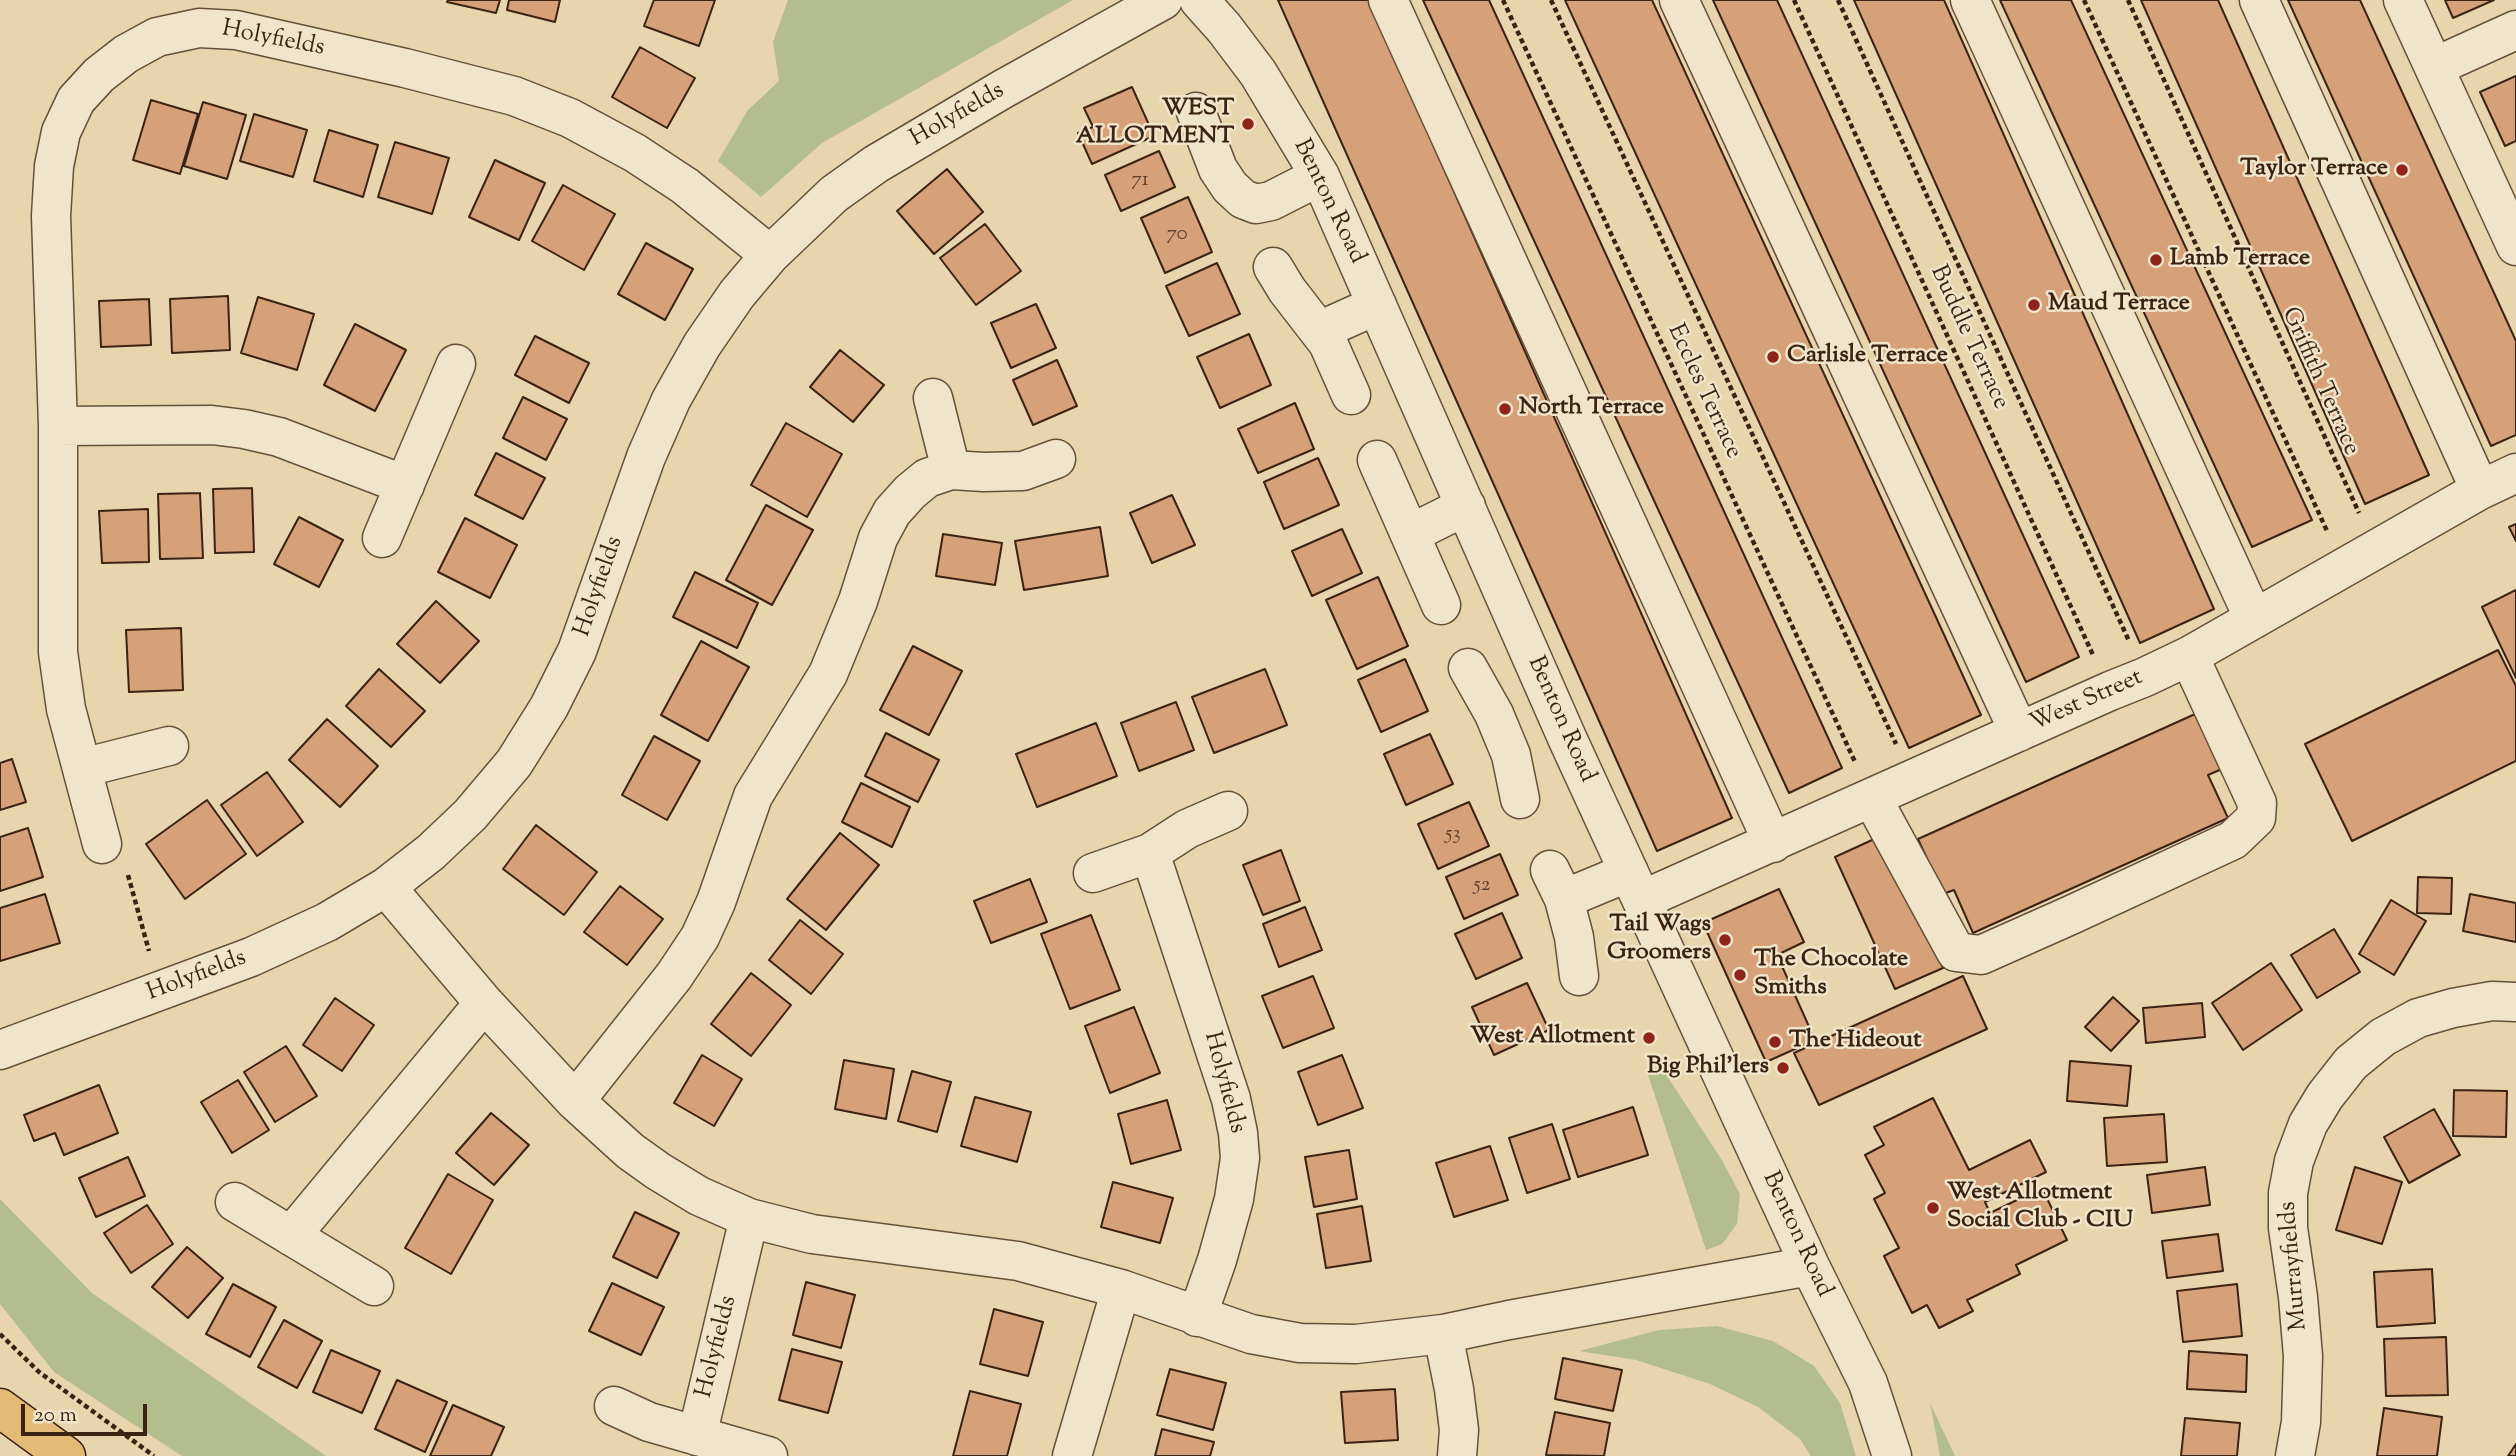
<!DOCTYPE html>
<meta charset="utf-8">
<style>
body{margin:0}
#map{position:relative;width:2516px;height:1456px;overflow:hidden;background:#e8d5ae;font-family:"Sorts Mill Goudy",serif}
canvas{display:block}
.scale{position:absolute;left:21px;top:1404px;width:126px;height:32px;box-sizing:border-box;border:4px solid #3b2313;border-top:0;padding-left:9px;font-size:21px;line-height:24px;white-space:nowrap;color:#3b2313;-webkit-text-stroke:5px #f0e4ca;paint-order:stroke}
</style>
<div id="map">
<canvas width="2516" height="1456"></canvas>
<div class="scale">20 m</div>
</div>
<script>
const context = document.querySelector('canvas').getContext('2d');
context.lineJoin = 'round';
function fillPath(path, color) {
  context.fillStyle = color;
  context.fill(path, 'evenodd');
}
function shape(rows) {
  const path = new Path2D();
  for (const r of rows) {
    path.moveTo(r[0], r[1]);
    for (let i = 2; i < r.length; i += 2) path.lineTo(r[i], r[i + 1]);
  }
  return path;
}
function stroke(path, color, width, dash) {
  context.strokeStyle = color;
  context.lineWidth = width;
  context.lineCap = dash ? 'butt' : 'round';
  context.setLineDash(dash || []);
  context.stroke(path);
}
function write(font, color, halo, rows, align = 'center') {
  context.font = font + ' "Sorts Mill Goudy",serif';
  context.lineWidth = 5;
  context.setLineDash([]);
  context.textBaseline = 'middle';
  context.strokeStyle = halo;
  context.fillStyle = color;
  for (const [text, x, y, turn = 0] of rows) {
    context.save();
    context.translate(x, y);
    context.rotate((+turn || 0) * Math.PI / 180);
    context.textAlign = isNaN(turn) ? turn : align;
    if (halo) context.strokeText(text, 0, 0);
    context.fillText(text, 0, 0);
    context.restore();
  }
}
const green = shape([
 [788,0,1073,0,822,143,761,197,718,161,748,110,779,81,773,42],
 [1660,1065,1723,1162,1740,1194,1737,1224,1722,1244,1706,1250,1647,1072],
 [0,1199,92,1293,326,1456,182,1456,54,1372,0,1304],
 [1717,1326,1773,1341,1814,1366,1840,1403,1856,1456,1811,1456,1800,1439,1758,1407,1710,1384,1636,1360,1579,1351,1659,1330],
 [1930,1403,1955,1456,1940,1456]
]);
const building = shape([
 [448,0,500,0,496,13,447,2,448,0],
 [509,0,560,0,555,22,507,10,509,0],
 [654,0,715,0,699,46,644,26,654,0],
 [1278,0,1369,0,1732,818,1657,851,1278,0],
 [1423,0,1489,0,1842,768,1789,793,1423,0],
 [1565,0,1652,0,1981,715,1909,748,1565,0],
 [1713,0,1777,0,2079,657,2026,682,1713,0],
 [1854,0,1944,0,2214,609,2140,643,1854,0],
 [2000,0,2071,0,2312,520,2252,547,2000,0],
 [2141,0,2218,0,2429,475,2365,504,2141,0],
 [2288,0,2360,0,2516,341,2516,435,2491,446,2288,0],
 [2445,0,2494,0,2453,18,2445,0],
 [640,47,695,78,667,128,612,97,640,47],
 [2516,76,2516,141,2505,146,2480,92,2516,76],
 [1132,87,1154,136,1092,164,1078,133,1093,127,1084,108,1132,87],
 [151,100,198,114,180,174,133,160,151,100],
 [203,102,246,115,227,179,184,166,203,102],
 [254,114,307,130,293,177,240,161,254,114],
 [329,130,378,145,363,197,314,181,329,130],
 [395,142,449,158,432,214,378,197,395,142],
 [1159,151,1175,187,1121,211,1105,175,1159,151],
 [495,160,545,183,519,240,469,217,495,160],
 [947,169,983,212,934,254,897,211,947,169],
 [563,185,615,214,584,270,532,241,563,185],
 [1188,197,1212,252,1165,273,1141,218,1188,197],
 [985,224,1021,271,976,305,940,258,985,224],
 [646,243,693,269,665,320,618,294,646,243],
 [1217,263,1240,314,1189,336,1166,286,1217,263],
 [228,296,230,350,172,353,170,299,228,296],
 [258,297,314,314,297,370,241,353,258,297],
 [149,299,151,345,101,347,99,301,149,299],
 [1036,304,1056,348,1011,368,991,323,1036,304],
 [355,324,406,350,375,411,324,385,355,324],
 [1249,334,1271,385,1220,408,1197,357,1249,334],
 [535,336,589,363,569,403,515,375,535,336],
 [840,350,884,385,853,422,810,387,840,350],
 [1057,360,1077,406,1033,425,1013,380,1057,360],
 [523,397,567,419,546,460,503,438,523,397],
 [1295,403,1314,449,1258,473,1238,429,1295,403],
 [786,423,842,454,807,517,751,485,786,423],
 [496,453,545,478,523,519,475,495,496,453],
 [1318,458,1339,505,1284,529,1264,482,1318,458],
 [252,488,254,552,215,553,213,489,252,488],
 [200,493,203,558,160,559,158,494,200,493],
 [1172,495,1195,545,1152,563,1130,513,1172,495],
 [766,505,813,530,772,605,726,580,766,505],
 [148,509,149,562,102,563,99,511,148,509],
 [299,517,343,540,319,587,274,564,299,517],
 [465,518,517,545,490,598,438,572,465,518],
 [2516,524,2516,541,2509,527,2516,524],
 [1100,527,1108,576,1024,590,1015,541,1100,527],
 [1342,529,1362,573,1312,596,1292,551,1342,529],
 [943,534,1002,543,995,585,936,576,943,534],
 [695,572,758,603,737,648,673,617,695,572],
 [1378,577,1408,646,1357,669,1326,600,1378,577],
 [2516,590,2516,678,2482,607,2516,590],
 [436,601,479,641,440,683,397,644,436,601],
 [181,628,183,690,129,692,126,630,181,628],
 [701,641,749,667,708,741,661,715,701,641],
 [913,646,962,671,929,735,880,710,913,646],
 [2498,650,2516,686,2516,761,2352,841,2305,744,2498,650],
 [1405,659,1428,711,1381,732,1358,680,1405,659],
 [379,669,425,711,391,747,346,706,379,669],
 [1265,669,1287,725,1214,753,1192,697,1265,669],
 [1176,702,1194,750,1139,771,1121,723,1176,702],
 [2204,710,2229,766,2208,775,2228,818,1973,933,1954,890,1943,894,1918,839,2204,710],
 [327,719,378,766,340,807,289,760,327,719],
 [1096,723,1117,776,1037,807,1016,754,1096,723],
 [886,733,939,760,918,802,865,776,886,733],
 [1430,734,1453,784,1406,805,1384,754,1430,734],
 [654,736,700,761,667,820,622,795,654,736],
 [12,759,26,802,0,810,0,763,12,759],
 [267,772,303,822,257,856,221,805,267,772],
 [861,783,910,807,892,847,842,822,861,783],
 [207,800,246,854,185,899,146,844,207,800],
 [1469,802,1489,846,1438,869,1418,824,1469,802],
 [536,825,597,872,564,915,503,869,536,825],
 [28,828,43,877,0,891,0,837,28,828],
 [840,833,879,865,826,930,787,899,840,833],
 [1883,835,1943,968,1895,989,1835,857,1883,835],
 [1281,850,1300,901,1263,915,1243,865,1281,850],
 [1500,854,1518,895,1464,919,1446,877,1500,854],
 [2418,877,2452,878,2451,914,2417,913,2418,877],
 [1030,879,1047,922,991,943,974,901,1030,879],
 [620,886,663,919,627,965,584,932,620,886],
 [1779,889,1804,942,1777,955,1815,1040,1766,1062,1703,923,1779,889],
 [45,894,60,943,0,961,0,908,45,894],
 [2470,894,2516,903,2516,942,2463,931,2470,894],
 [2391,900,2426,921,2394,975,2359,954,2391,900],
 [1305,907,1322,950,1279,967,1263,924,1305,907],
 [1502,913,1522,958,1476,979,1455,934,1502,913],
 [1091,915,1120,990,1070,1009,1041,934,1091,915],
 [800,920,843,954,811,994,769,960,800,920],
 [2334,929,2360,972,2317,998,2291,955,2334,929],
 [2271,963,2302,1010,2243,1050,2212,1003,2271,963],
 [751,973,791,1005,751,1056,711,1024,751,973],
 [1313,976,1334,1028,1283,1048,1262,996,1313,976],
 [1963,976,1987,1029,1819,1105,1794,1053,1963,976],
 [1527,983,1549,1030,1494,1055,1472,1007,1527,983],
 [2113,997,2139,1021,2111,1051,2085,1027,2113,997],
 [335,998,374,1025,342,1071,303,1045,335,998],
 [2202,1003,2205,1037,2146,1043,2143,1008,2202,1003],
 [1134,1007,1160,1073,1110,1093,1085,1026,1134,1007],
 [286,1046,317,1096,275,1122,244,1072,286,1046],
 [702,1055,742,1079,714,1126,674,1103,702,1055],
 [1342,1055,1363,1108,1318,1125,1298,1072,1342,1055],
 [844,1060,894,1069,886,1119,835,1109,844,1060],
 [2070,1061,2131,1066,2127,1106,2067,1101,2070,1061],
 [912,1071,951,1082,937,1132,898,1121,912,1071],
 [238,1080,269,1130,232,1153,201,1102,238,1080],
 [99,1085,118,1133,64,1155,55,1133,34,1141,24,1115,99,1085],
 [2454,1090,2507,1091,2506,1137,2453,1136,2454,1090],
 [975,1097,1031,1112,1017,1162,961,1146,975,1097],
 [1933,1098,1969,1170,2030,1140,2046,1172,1985,1202,1990,1213,2042,1188,2067,1240,2016,1265,2020,1274,1967,1300,1973,1311,1939,1328,1927,1305,1912,1313,1884,1256,1899,1248,1874,1199,1885,1193,1865,1155,1884,1145,1874,1127,1933,1098],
 [1167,1100,1181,1150,1131,1164,1118,1114,1167,1100],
 [1633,1107,1648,1155,1578,1177,1563,1130,1633,1107],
 [2434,1109,2460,1155,2409,1183,2384,1137,2434,1109],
 [491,1113,529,1145,494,1185,456,1153,491,1113],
 [2164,1114,2167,1162,2107,1166,2104,1118,2164,1114],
 [1552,1124,1570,1179,1527,1193,1509,1138,1552,1124],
 [1490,1146,1508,1200,1454,1217,1436,1163,1490,1146],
 [1349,1150,1357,1199,1314,1207,1305,1157,1349,1150],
 [128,1157,145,1196,96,1217,79,1178,128,1157],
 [2205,1167,2210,1205,2152,1213,2147,1175,2205,1167],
 [2355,1167,2402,1182,2382,1244,2336,1230,2355,1167],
 [448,1174,493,1200,451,1274,405,1248,448,1174],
 [1113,1182,1173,1198,1160,1243,1101,1227,1113,1182],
 [147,1205,173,1244,131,1273,104,1233,147,1205],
 [1362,1206,1371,1261,1326,1268,1317,1214,1362,1206],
 [635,1212,679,1233,657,1278,613,1257,635,1212],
 [2218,1234,2223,1271,2167,1278,2162,1241,2218,1234],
 [187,1247,223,1278,188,1318,152,1287,187,1247],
 [2432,1269,2435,1323,2377,1327,2374,1272,2432,1269],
 [806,1282,855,1295,841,1348,793,1335,806,1282],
 [612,1283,664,1307,641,1355,589,1331,612,1283],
 [233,1284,276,1307,250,1357,206,1334,233,1284],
 [2237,1284,2242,1336,2183,1342,2177,1291,2237,1284],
 [994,1309,1043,1322,1028,1376,980,1364,994,1309],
 [284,1320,322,1341,297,1388,258,1367,284,1320],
 [2446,1337,2448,1395,2386,1396,2384,1339,2446,1337],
 [792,1349,842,1362,828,1413,779,1400,792,1349],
 [331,1350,380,1371,362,1413,313,1392,331,1350],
 [2189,1351,2247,1355,2246,1392,2187,1389,2189,1351],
 [1563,1358,1622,1370,1613,1411,1555,1399,1563,1358],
 [1170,1369,1226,1383,1213,1430,1157,1415,1170,1369],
 [397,1380,447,1402,425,1452,375,1429,397,1380],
 [1395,1389,1398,1440,1345,1443,1341,1392,1395,1389],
 [970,1391,1021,1404,1007,1456,953,1456,970,1391],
 [453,1405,504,1427,491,1456,430,1456,453,1405],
 [2384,1408,2442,1417,2437,1456,2377,1456,2384,1408],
 [1555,1412,1610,1423,1604,1456,1546,1455,1555,1412],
 [2185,1418,2240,1423,2237,1456,2181,1456,2185,1418],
 [1162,1429,1214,1442,1210,1456,1155,1456,1162,1429],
 [2516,1444,2516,1456,2508,1456,2516,1444]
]);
const path = shape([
 [1503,0,1855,762],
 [1551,0,1896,744],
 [1794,0,2093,655],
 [1838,0,2129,641],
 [2084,0,2327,531],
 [2128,0,2359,513],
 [128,875,149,951],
 [0,1334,39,1372,154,1456]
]);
const minor = shape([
 [1199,0,1224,28,1258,73,1320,176,1568,740,1810,1266,1868,1383,1892,1456],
 [1388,0,1773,843],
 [1679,0,2019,732],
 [1970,0,2254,619],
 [2259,0,2480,490],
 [2403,0,2516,246],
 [2434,67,2516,30],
 [1196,112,1218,169,1230,187,1243,199,1256,204,1271,201,1320,176],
 [1273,267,1287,290,1328,343,1351,395],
 [1319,331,1377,305],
 [933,398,951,470,984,472,1023,471,1056,459],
 [58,426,212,425,244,429,279,437,405,485],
 [1377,460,1441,605],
 [1410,534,1466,506],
 [382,538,456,364],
 [1468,668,1494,714,1511,755,1520,799],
 [82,768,169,746],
 [1872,798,1956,952,1981,955,2071,915,2233,840,2256,818,2257,803,2189,656],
 [102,844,66,709,58,652,58,426,51,216,54,166,61,132,76,100,99,75,126,54,157,37,199,28,236,30,405,68,514,96,570,118,635,153,685,186,770,255],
 [1150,853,1231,1099,1238,1133,1240,1158,1234,1199,1217,1260,1197,1317],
 [1550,870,1564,899,1574,937,1579,976],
 [1093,873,1150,853,1187,829,1228,811],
 [386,887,484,1003,575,1101,630,1151,658,1171,699,1196,749,1218,812,1234,1018,1261,1121,1289,1251,1334,1300,1343,1356,1344,1443,1334,1509,1320,1810,1266],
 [1564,899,1629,872],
 [1642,900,2110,691,2145,677,2189,656,2480,490,2516,473],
 [0,1050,251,957,327,922,386,887,431,852,470,815,514,763,549,707,577,651,646,457,671,400,702,345,737,294,770,255,834,194,876,164,1003,89,1163,0],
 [575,1101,674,976,700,937,716,902,753,796,828,674,858,601,878,538,892,512,910,492,927,478,951,470],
 [235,1202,374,1286],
 [291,1236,484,1003],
 [1443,1334,1454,1389,1459,1430,1457,1456],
 [614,1406,649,1422,768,1456],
 [697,1436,749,1218],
 [1072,1456,1121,1289],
 [2295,1456,2301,1422,2303,1356,2298,1297,2288,1228,2288,1193,2294,1161,2308,1124,2325,1096,2351,1063,2383,1037,2418,1018,2453,1008,2492,1001,2516,1002]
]);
const major = shape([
 [0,1408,66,1456]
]);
const markers = [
 [1248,124,7,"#8f2418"],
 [2402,170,7,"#8f2418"],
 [2156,260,7,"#8f2418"],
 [2034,305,7,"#8f2418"],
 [1773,357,7,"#8f2418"],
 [1505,409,7,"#8f2418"],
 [1725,940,7,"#8f2418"],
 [1740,975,7,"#8f2418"],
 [1649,1038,7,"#8f2418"],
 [1775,1042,7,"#8f2418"],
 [1783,1068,7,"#8f2418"],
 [1933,1208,7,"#8f2418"]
];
const numberNames = [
 ["71",1140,181],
 ["70",1177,235],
 ["53",1453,835],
 ["52",1482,886]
];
const streetNames = [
 ["Holyfields",273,40,11],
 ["Holyfields",958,116,-30],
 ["Benton Road",1328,202,64],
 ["Buddle Terrace",1968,338,65],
 ["Griffith Terrace",2319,382,66],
 ["Eccles Terrace",1703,392,65],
 ["Holyfields",600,587,-71],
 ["West Street",2087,702,-24],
 ["Benton Road",1560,720,66],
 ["Holyfields",197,977,-21],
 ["Holyfields",1223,1083,75],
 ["Benton Road",1796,1235,65],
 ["Murrayfields",2295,1266,-95],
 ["Holyfields",718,1347,-76]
];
const poiNames = [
 ["WEST",1234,110,"right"],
 ["ALLOTMENT",1234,138,"right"],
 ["Taylor Terrace",2388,170,"right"],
 ["Lamb Terrace",2170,260],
 ["Maud Terrace",2048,305],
 ["Carlisle Terrace",1787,357],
 ["North Terrace",1519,409],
 ["Tail Wags",1711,926,"right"],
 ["Groomers",1711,954,"right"],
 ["The Chocolate",1754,961],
 ["Smiths",1754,989],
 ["West Allotment",1635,1038,"right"],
 ["The Hideout",1789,1042],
 ["Big Phil’lers",1769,1068,"right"],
 ["West Allotment",1947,1194],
 ["Social Club - CIU",1947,1222]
];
fillPath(green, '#b3be8c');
fillPath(building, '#d6a078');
stroke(building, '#3b2313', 2);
stroke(minor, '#66503a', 41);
stroke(major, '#3b2313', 41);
stroke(path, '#3b2313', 4.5, [5, 3.5]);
stroke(minor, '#f0e4ca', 38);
stroke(major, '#e4ba77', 38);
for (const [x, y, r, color] of markers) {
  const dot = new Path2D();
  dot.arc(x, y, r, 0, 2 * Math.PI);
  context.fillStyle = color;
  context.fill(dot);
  stroke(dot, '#f0e4ca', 2.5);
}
write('21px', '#62422c', null, numberNames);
write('24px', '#3b2313', '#f0e4ca', streetNames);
write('bold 24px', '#3b2313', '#f0e4ca', poiNames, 'left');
</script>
